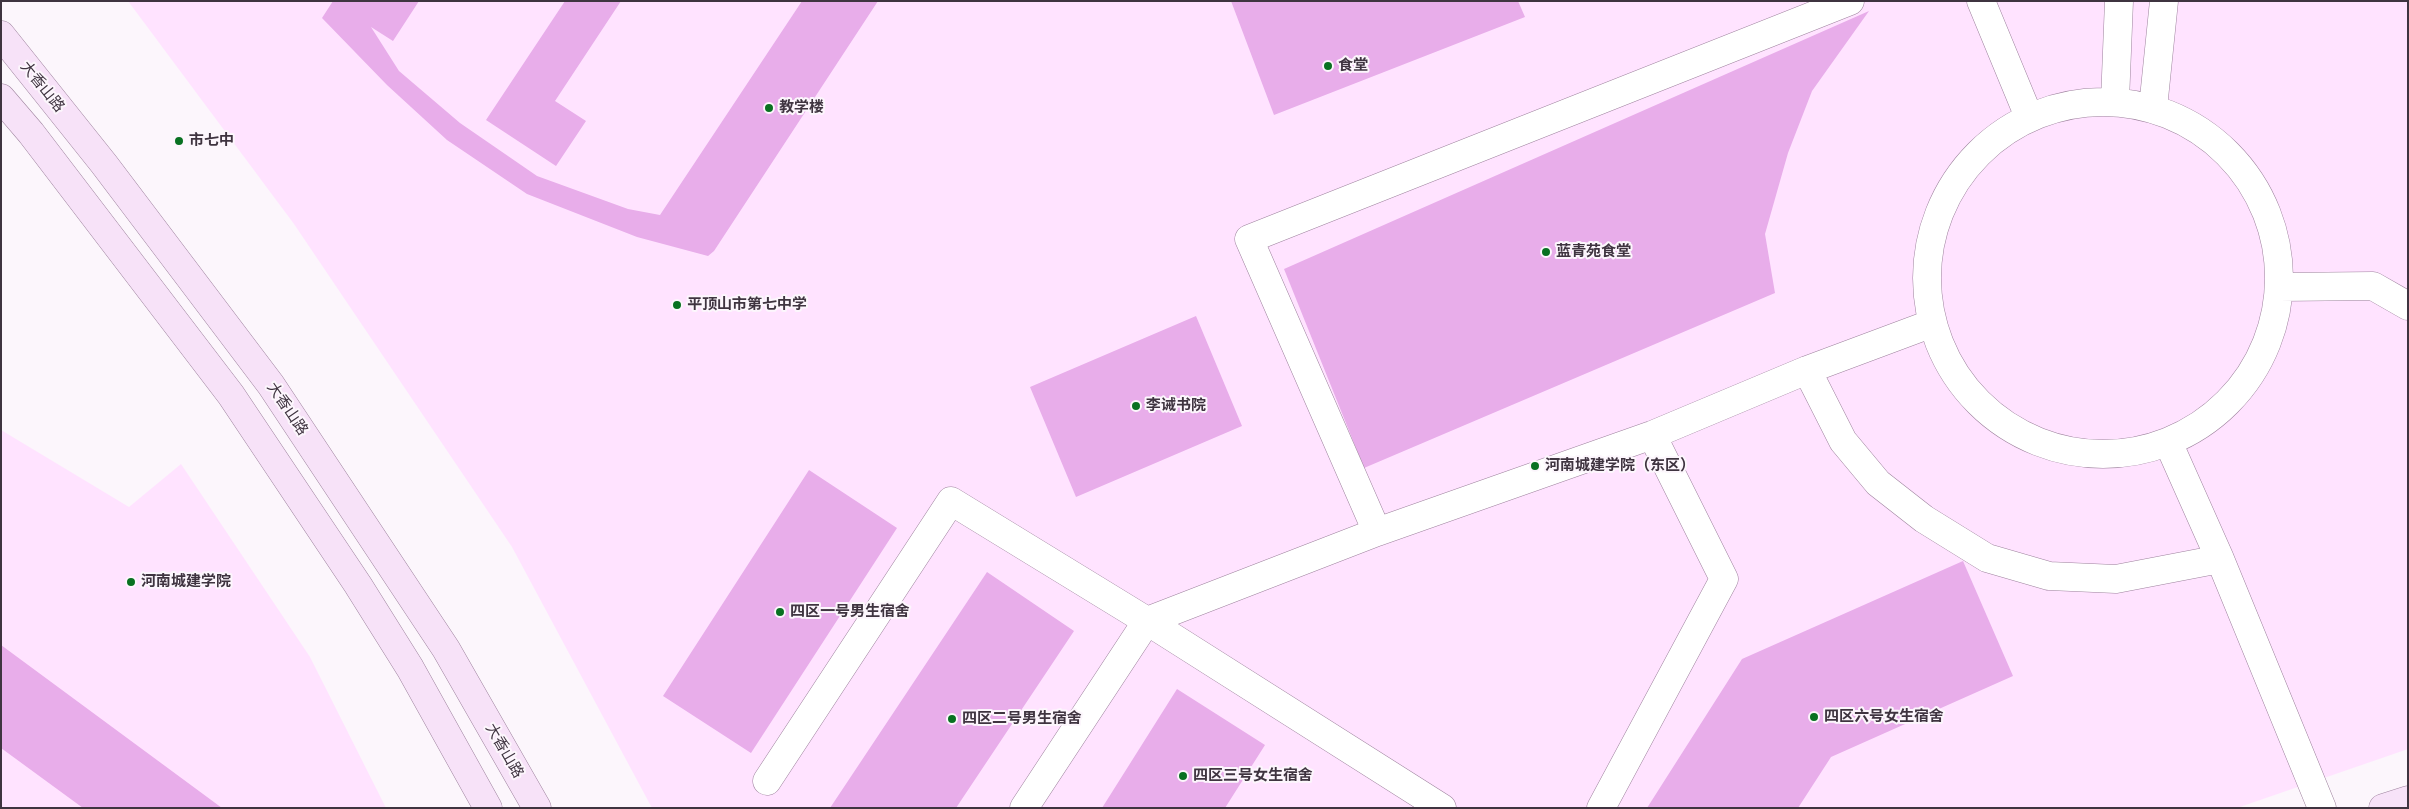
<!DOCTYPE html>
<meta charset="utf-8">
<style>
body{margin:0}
#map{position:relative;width:2409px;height:809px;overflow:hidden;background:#fcf6fc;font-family:"Space Grotesk",sans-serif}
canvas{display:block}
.frame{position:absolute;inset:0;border:2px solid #3f3440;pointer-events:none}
</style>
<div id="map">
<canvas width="2409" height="809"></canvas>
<div class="frame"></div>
</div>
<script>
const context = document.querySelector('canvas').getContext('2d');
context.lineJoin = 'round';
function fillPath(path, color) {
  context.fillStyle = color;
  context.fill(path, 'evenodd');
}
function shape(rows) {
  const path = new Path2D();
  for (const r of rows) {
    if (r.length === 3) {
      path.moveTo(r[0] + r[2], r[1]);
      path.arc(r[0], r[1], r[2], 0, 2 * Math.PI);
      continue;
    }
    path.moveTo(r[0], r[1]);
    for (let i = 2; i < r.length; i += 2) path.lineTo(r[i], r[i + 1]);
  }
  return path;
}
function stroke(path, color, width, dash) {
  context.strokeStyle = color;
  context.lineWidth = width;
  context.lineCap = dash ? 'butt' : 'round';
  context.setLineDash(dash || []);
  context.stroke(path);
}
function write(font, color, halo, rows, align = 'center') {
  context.font = font + ' "Space Grotesk","Noto Sans SC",sans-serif';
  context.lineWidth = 4;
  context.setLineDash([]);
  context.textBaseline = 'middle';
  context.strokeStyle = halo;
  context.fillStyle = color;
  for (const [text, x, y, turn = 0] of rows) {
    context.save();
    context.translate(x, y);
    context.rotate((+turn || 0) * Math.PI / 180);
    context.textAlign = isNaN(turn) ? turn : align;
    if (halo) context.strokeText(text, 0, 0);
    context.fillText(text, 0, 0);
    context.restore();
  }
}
const built = shape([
 [128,1,2408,1,2408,749,2237,808,652,808,512,547,294,224],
 [1,430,129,507,181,464,310,657,386,808,1,808]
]);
const building = shape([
 [333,1,419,1,393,41,371,27,399,71,460,123,537,176,628,209,660,215,802,1,878,1,714,251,708,256,637,237,527,194,447,140,387,85,322,18],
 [565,1,621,1,555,101,586,121,556,166,486,120],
 [1231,1,1518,1,1525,17,1274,115],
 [1869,11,1812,91,1788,153,1765,234,1775,293,1364,468,1284,269],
 [1196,316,1242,426,1076,497,1030,387],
 [809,470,897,528,751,753,663,696],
 [1963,561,2013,676,1831,757,1798,808,1647,808,1742,659],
 [987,572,1074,631,956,808,830,808],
 [1,645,222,808,83,808,1,748],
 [1177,689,1265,745,1225,808,1102,808]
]);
const street = shape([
 [1981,1,2029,117],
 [2115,101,2119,1],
 [2103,278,176],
 [2153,108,2164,1],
 [2280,287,2373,286,2408,306],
 [1807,370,1843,441,1878,483,1924,519,1987,558,2049,576,2116,579,2220,559],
 [2168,442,2220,559,2322,808],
 [1377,532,1249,239,1850,1],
 [767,781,951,501,1147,621,1442,808],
 [1024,808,1147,621,1377,532,1652,435,1807,370,1933,323],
 [1601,808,1724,579,1652,435]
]);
const secondary = shape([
 [1,35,104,164,271,385,446,649,537,808],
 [1,98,31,133,231,395,358,585,410,668,488,808],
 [2383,808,2408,800]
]);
const markers = [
 [1328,66,5,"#087121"],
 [769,108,5,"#087121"],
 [179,141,5,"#087121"],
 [1546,252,5,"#087121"],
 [677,305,5,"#087121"],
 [1136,406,5,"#087121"],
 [1535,466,5,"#087121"],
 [131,582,5,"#087121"],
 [780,612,5,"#087121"],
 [1814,717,5,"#087121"],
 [952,719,5,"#087121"],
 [1183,776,5,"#087121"]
];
const poiNames = [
 ["食堂",1338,66],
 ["教学楼",779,108],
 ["市七中",189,141],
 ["蓝青苑食堂",1556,252],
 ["平顶山市第七中学",687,305],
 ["李诫书院",1146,406],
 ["河南城建学院（东区）",1545,466],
 ["河南城建学院",141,582],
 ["四区一号男生宿舍",790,612],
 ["四区六号女生宿舍",1824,717],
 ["四区二号男生宿舍",962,719],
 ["四区三号女生宿舍",1193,776]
];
const streetNames = [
 ["大香山路",42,87,51],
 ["大香山路",287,409,56],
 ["大香山路",504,751,60]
];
fillPath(built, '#ffe3ff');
fillPath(building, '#e8adea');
stroke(street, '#9e839e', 29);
stroke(secondary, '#9e839e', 29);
stroke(street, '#fff', 28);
stroke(secondary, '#f7e2f8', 28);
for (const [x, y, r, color] of markers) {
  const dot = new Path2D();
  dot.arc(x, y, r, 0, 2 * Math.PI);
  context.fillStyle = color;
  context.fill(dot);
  stroke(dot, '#fcf6fc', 2);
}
write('bold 15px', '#3f3440', '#fcf6fc', poiNames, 'left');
write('15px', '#3f3440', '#fcf6fc', streetNames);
</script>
